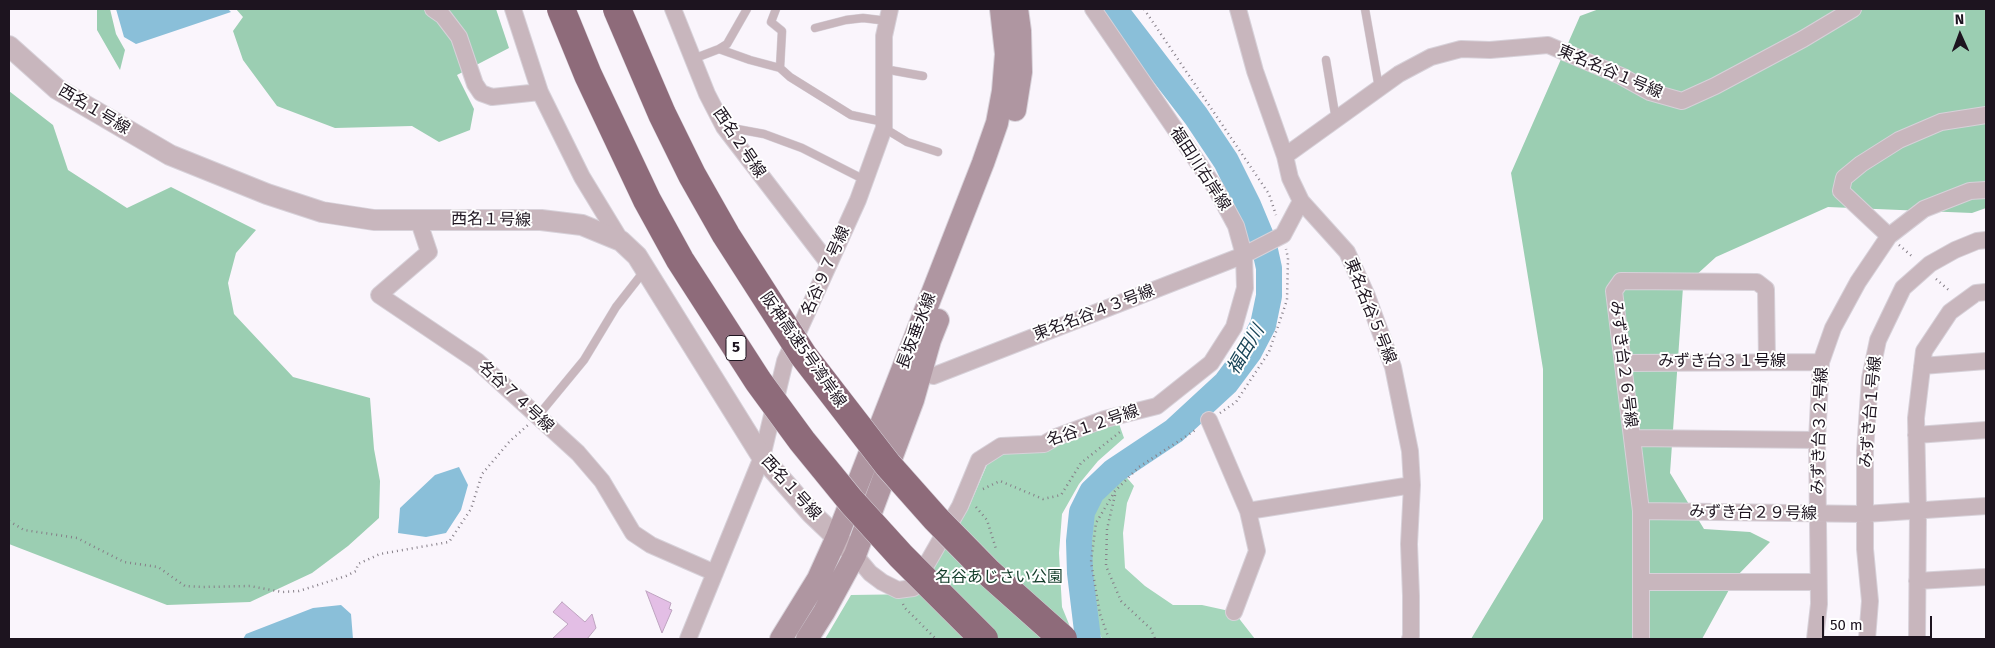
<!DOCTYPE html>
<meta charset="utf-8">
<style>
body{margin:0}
#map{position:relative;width:1995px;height:648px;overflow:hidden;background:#faf5fc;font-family:"Fira Sans",sans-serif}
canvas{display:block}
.frame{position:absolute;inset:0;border:10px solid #1d141f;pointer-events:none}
.north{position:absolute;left:1935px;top:10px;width:50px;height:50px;-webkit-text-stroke:4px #fff;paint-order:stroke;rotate:358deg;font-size:14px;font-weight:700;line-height:20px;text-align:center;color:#1d141f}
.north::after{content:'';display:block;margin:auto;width:18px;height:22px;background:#1d141f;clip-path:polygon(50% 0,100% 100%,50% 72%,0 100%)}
.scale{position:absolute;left:1822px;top:616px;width:110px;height:22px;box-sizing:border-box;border:2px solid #1d141f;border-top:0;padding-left:6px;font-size:15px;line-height:18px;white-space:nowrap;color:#1d141f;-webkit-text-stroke:4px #fff;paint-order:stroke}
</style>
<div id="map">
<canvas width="1995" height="648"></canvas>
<div class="frame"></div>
<div class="north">N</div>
<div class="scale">50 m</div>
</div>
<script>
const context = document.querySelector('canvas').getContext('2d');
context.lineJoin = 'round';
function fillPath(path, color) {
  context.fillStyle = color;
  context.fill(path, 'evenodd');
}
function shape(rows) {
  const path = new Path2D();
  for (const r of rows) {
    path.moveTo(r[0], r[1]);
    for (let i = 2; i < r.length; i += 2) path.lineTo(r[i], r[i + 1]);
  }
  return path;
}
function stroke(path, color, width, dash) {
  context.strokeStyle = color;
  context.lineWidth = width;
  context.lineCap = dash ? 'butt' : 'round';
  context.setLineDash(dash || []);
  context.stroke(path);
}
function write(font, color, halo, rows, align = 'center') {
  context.font = font + ' "Fira Sans","Noto Sans JP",sans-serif';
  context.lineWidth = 4;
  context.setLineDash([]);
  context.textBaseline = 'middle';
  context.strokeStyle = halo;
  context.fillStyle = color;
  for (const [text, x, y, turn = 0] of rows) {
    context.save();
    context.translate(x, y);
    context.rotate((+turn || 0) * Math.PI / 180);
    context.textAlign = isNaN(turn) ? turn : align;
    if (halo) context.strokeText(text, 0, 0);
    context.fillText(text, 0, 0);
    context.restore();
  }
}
const green = shape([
 [1118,421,1124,438,1098,461,1079,484,1062,514,1059,553,1062,607,1075,639,825,639,851,595,919,594,968,509,989,460,1001,452],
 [1122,472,1134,486,1127,503,1123,533,1125,568,1145,586,1173,605,1202,605,1234,612,1255,639,1102,639,1097,627,1088,579,1085,542,1090,517]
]);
const forest = shape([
 [97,9,110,9,116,34,125,50,120,70,97,30],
 [236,9,496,9,509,48,457,75,474,109,470,130,439,142,412,126,335,128,277,106,243,60,233,31,243,17],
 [1599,9,1986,9,1986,208,1972,213,1828,207,1716,257,1683,287,1670,473,1704,529,1750,532,1770,542,1736,577,1702,639,1471,639,1543,519,1543,369,1511,173,1580,16],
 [9,91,53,125,68,170,127,208,171,187,256,230,236,253,228,283,234,314,293,377,370,398,374,449,380,481,379,518,348,546,312,573,250,602,167,605,9,544]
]);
const water = shape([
 [116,9,228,9,231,12,136,44,124,37],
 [459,467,468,485,461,510,446,533,426,537,398,533,400,508,435,475],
 [341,605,351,614,353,639,243,639,246,634,313,608]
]);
const river = shape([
 [1088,639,1080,573,1079,541,1082,512,1092,492,1114,471,1174,431,1226,383,1249,352,1263,325,1269,296,1269,268,1263,241,1248,205,1226,161,1196,116,1114,9]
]);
const building = shape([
 [646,591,671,603,669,609,672,610,662,633,646,591],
 [562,602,585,622,592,614,596,628,587,639,552,639,568,624,553,612,562,602]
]);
const path = shape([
 [1144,9,1269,194,1276,215],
 [1899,245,1914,258],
 [1936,279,1951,292],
 [1220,413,1236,402,1269,352,1287,300,1288,258,1286,249],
 [983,489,1000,481,1043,499,1061,495,1081,463,1120,432],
 [1115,495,1107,529,1106,566,1121,601,1151,629,1155,639],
 [976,507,987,520,996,549],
 [9,521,24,530,77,538,124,562,158,567,185,586,202,587,250,586,282,592,299,591,346,576,356,571,358,564,380,554,449,542,471,509,482,474,510,441,528,425],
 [903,604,905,608,936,639],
 [1109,639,1100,614,1091,562,1096,523,1115,491,1139,467,1197,429]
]);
const service = shape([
 [776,9,771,22,782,31,780,68],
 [1365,9,1379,88],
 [815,28,846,20,863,18,888,21],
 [719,49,750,60,780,68,790,77,851,115,884,122],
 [693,59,719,49,727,44,747,9],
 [1326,60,1336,120],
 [884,69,923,76],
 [726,127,764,134,802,148,865,180],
 [884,128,907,142,938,152],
 [537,417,584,360,616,307,645,270]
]);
const minor = shape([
 [433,9,443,16,459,37,475,84,481,93,492,97,540,92],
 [513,9,540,92,582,177,621,241],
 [673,9,707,94,724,127,829,264],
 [1238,9,1255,71,1285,156,1290,178,1301,201,1347,252,1367,296,1393,367,1410,451,1412,485,1409,544,1411,596,1411,636,1410,639],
 [1285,156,1399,74,1431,57,1461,49,1490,50,1548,45,1621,76,1650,92,1682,101,1715,86,1803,39,1853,9],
 [418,219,429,252,379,295,477,361,578,453,602,481,633,533,651,545,715,573],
 [1889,236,1841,191,1844,178,1861,164,1899,140,1941,122,1986,115],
 [1623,363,1821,362],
 [1922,366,1986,361],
 [912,369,933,376,1244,255,1283,235,1301,201],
 [1209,420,1248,511,1257,551,1234,612],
 [1916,435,1986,430],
 [1632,438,1817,440],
 [1248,511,1412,485],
 [1641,511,1865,514,1986,506],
 [855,555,870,573,882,582,898,590,913,588,960,506,979,460,1001,446,1044,444,1056,437,1105,419,1157,406,1211,363,1234,327,1245,288,1244,255,1236,226,1216,189,1093,9],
 [1917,581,1986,577],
 [1641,582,1818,582],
 [688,639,762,457,785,361,858,200,884,128,884,36,890,9],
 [1641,639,1641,511,1614,291,1621,281,1757,282,1766,289,1767,361],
 [1815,639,1819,604,1817,440,1821,362,1833,328,1858,282,1889,236,1924,209,1970,191,1986,190],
 [1867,639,1870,601,1865,549,1865,451,1870,378,1878,340,1903,288,1930,264,1955,250,1977,241,1986,240],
 [1917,639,1918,511,1916,418,1924,351,1950,312,1976,293,1986,292]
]);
const tertiary = shape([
 [9,46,57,89,170,155,267,194,322,212,374,220,541,220,582,225,621,241,637,256,762,457,811,513,855,555]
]);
const secondary = shape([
 [1015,110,1021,72,1020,31,1017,9],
 [781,639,818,579,837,537,983,163,997,123,1003,91,1006,54,1001,9],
 [807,639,824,612,855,555,913,400,930,340,938,320]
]);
const motorwayBridge = shape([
 [561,9,588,75,647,200,680,260,758,381,802,441,851,501,901,556,984,639],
 [617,9,662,114,692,175,726,235,803,355,888,465,936,519,989,573,1063,639]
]);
const shields = [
 [736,348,20]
];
const shieldNames = [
 ["5",736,348]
];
const streetNames = [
 ["東名名谷１号線",1610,72,23],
 ["西名１号線",94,110,31],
 ["西名２号線",739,143,56],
 ["福田川右岸線",1200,169,57],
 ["西名１号線",491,220,1],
 ["名谷９７号線",826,271,-66],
 ["東名名谷５号線",1370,311,68],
 ["東名名谷４３号線",1094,313,-21],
 ["長坂垂水線",917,331,-69],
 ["阪神高速5号湾岸線",803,350,55],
 ["みずき台３１号線",1722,362],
 ["みずき台２６号線",1623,364,83],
 ["名谷７４号線",516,397,43],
 ["みずき台１号線",1871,412,-85],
 ["名谷１２号線",1093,426,-19],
 ["みずき台３２号線",1820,431,-88],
 ["西名１号線",791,488,48],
 ["みずき台２９号線",1753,513,1]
];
const parkNames = [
 ["名谷あじさい公園",999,578]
];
const waterNames = [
 ["福田川",1246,350,-59]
];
fillPath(green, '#a5d6bb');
fillPath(forest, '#9bceb2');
fillPath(water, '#8abfd9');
stroke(river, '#8abfd9', 26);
fillPath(building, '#e3bee5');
stroke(building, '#bea4c0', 1);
stroke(service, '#d7d1d9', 9);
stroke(minor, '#d7d1d9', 18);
stroke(tertiary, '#d7d1d9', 22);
stroke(secondary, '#d7d1d9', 24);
stroke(path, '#867f88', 2.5, [1, 4]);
stroke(service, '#c8b6bd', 8);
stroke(minor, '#c8b6bd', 16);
stroke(tertiary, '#c8b6bd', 20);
stroke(secondary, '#af96a1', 22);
stroke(motorwayBridge, '#d7d1d9', 29, []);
stroke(motorwayBridge, '#8e6b7a', 28);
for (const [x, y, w] of shields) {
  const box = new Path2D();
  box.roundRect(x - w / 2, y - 12.5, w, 25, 4);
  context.fillStyle = '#fff';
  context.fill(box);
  stroke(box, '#1d141f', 1);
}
write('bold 15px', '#1d141f', null, shieldNames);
write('16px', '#1d141f', '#fff', streetNames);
write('16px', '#123c29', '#fff', parkNames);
write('italic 18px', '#184457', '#fff', waterNames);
</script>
